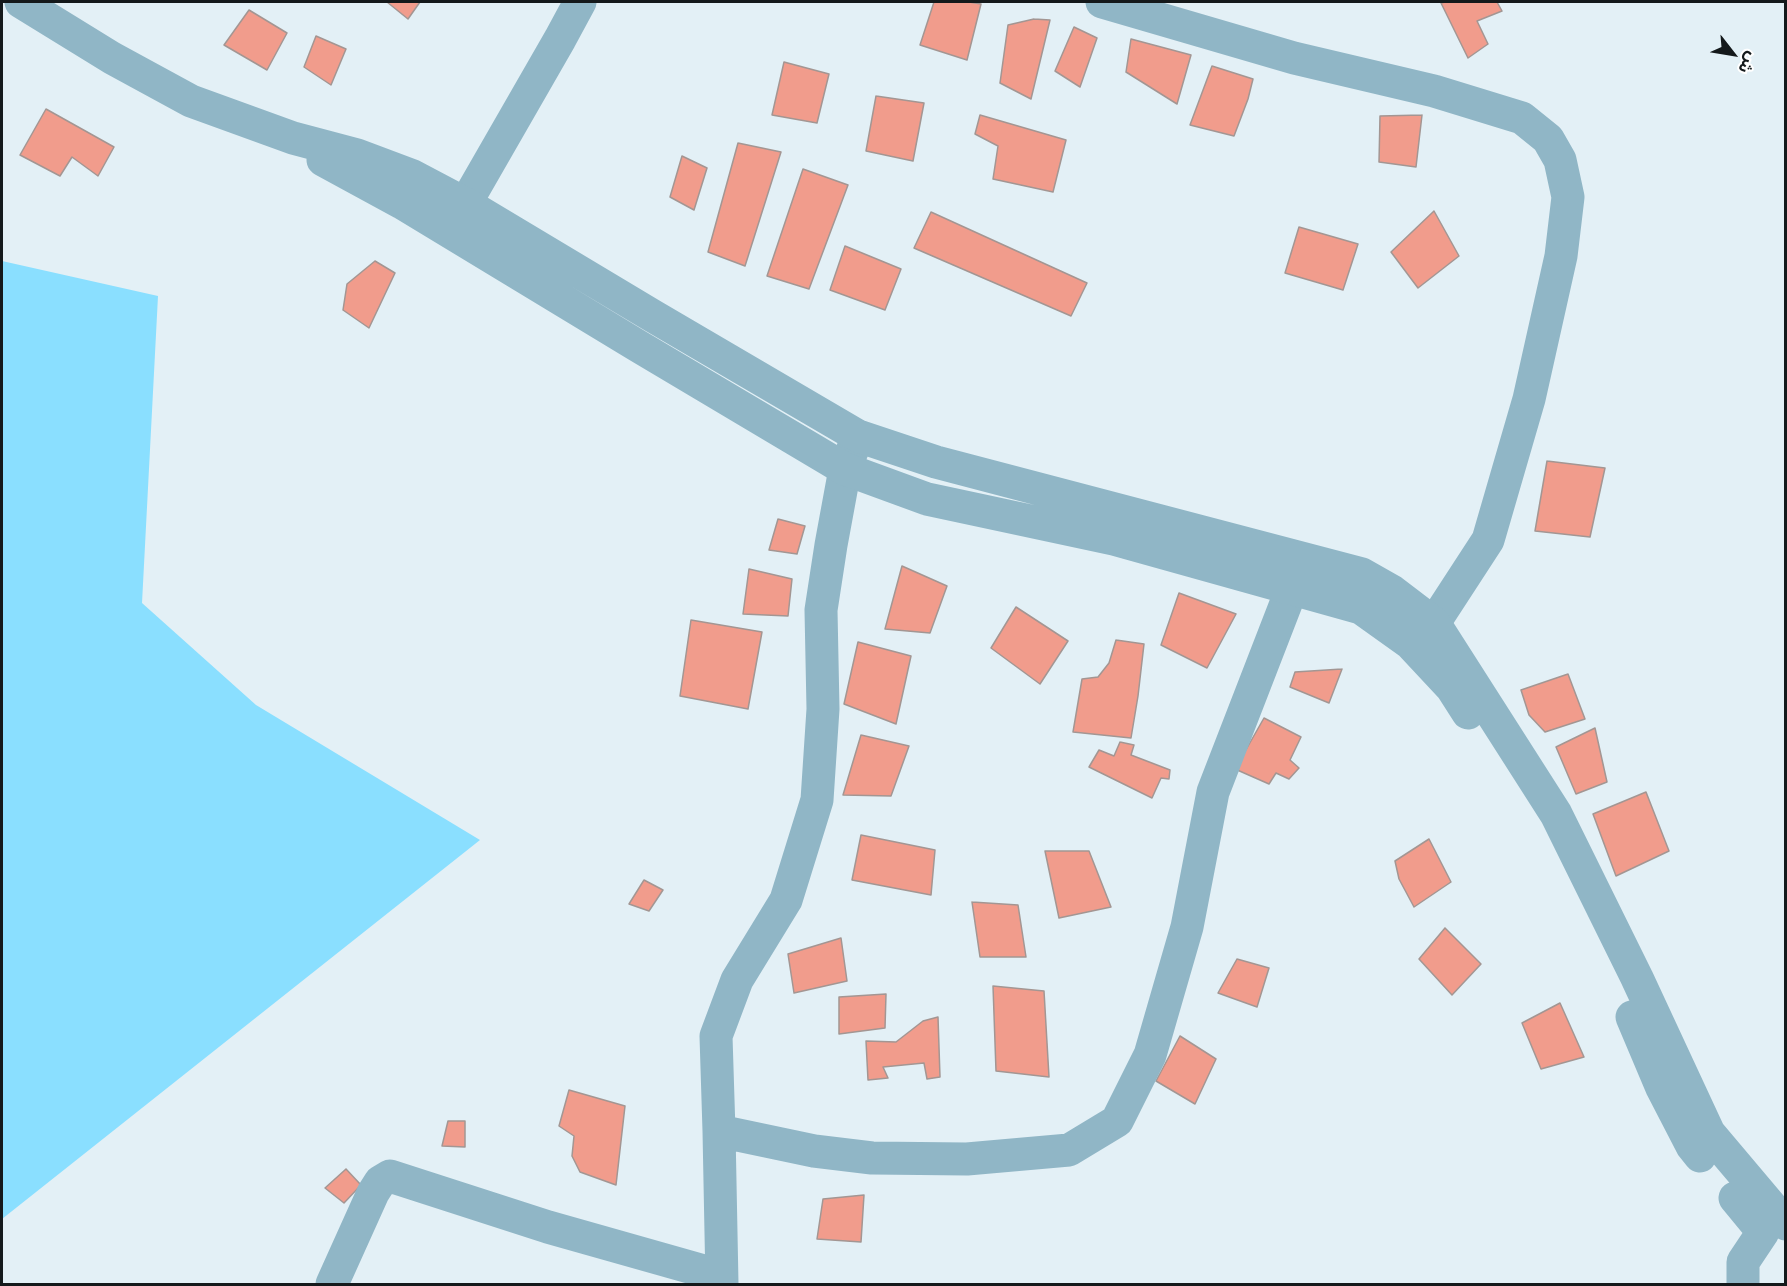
<!DOCTYPE html>
<meta charset="utf-8">
<style>
body{margin:0}
#map{position:relative;width:1787px;height:1286px;overflow:hidden;background:#e3f0f6;font-family:Commissioner,"Noto Sans Arabic",sans-serif}
canvas{display:block}
.frame{position:absolute;inset:0;border:3px solid #14191b;pointer-events:none}
.north{position:absolute;left:1703px;top:24px;width:60px;height:60px;-webkit-text-stroke:4px #fff;paint-order:stroke;rotate:121deg;font-size:16px;font-weight:700;line-height:24px;text-align:center;color:#14191b}
.north::after{content:'';display:block;margin:auto;width:21px;height:27px;background:#14191b;clip-path:polygon(50% 0,100% 100%,50% 72%,0 100%)}
</style>
<div id="map">
<canvas width="1787" height="1286"></canvas>
<div class="frame"></div>
<div class="north">ش</div>
</div>
<script>
const context = document.querySelector('canvas').getContext('2d');
context.lineJoin = 'round';
function fillPath(path, color) {
  context.fillStyle = color;
  context.fill(path, 'evenodd');
}
function shape(rows) {
  const path = new Path2D();
  for (const r of rows) {
    path.moveTo(r[0], r[1]);
    for (let i = 2; i < r.length; i += 2) path.lineTo(r[i], r[i + 1]);
  }
  return path;
}
function stroke(path, color, width, dash) {
  context.strokeStyle = color;
  context.lineWidth = width;
  context.lineCap = dash ? 'butt' : 'round';
  context.setLineDash(dash || []);
  context.stroke(path);
}
const green = shape([
 [2,261,158,296,142,603,256,705,480,840,2,1219]
]);
const building = shape([
 [387,2,420,2,408,19,387,2],
 [934,2,969,2,981,4,967,60,920,45,934,2],
 [1445,2,1497,2,1502,11,1477,21,1488,44,1468,58,1441,3,1445,2],
 [249,10,287,33,267,70,224,45,249,10],
 [1034,19,1050,20,1031,99,1000,83,1008,25,1034,19],
 [1074,27,1097,38,1080,87,1055,71,1074,27],
 [316,36,346,49,331,85,304,67,316,36],
 [1131,39,1191,55,1177,104,1126,72,1131,39],
 [784,62,829,74,817,123,772,115,784,62],
 [1212,66,1253,79,1248,99,1234,136,1190,125,1212,66],
 [876,96,924,103,913,161,866,151,876,96],
 [46,109,114,147,98,176,72,157,60,176,20,155,46,109],
 [980,115,1066,140,1053,192,993,179,998,146,975,134,980,115],
 [1422,115,1416,167,1379,162,1380,116,1422,115],
 [738,143,781,152,745,266,708,252,738,143],
 [682,156,707,168,694,210,670,197,682,156],
 [803,169,848,185,809,289,767,276,803,169],
 [1434,211,1459,256,1418,288,1391,252,1434,211],
 [931,212,1087,283,1071,316,914,248,931,212],
 [1299,227,1358,244,1343,290,1285,273,1299,227],
 [845,246,901,269,885,310,830,290,845,246],
 [375,261,395,273,369,328,343,310,347,284,375,261],
 [1547,461,1605,468,1590,537,1535,531,1547,461],
 [778,519,805,526,797,554,769,550,778,519],
 [902,566,947,586,930,633,885,629,902,566],
 [749,569,792,579,788,616,743,614,749,569],
 [1179,593,1236,614,1207,668,1161,645,1179,593],
 [1016,607,1068,641,1040,684,991,648,1016,607],
 [691,620,762,632,748,709,680,696,691,620],
 [1116,640,1144,644,1138,696,1131,738,1073,732,1082,679,1098,677,1109,663,1116,640],
 [858,642,911,656,896,724,844,704,858,642],
 [1342,669,1329,703,1290,687,1295,672,1342,669],
 [1568,674,1585,719,1545,732,1529,715,1521,690,1568,674],
 [1264,718,1301,737,1290,760,1299,768,1289,779,1276,773,1269,784,1235,769,1264,718],
 [1595,728,1607,782,1576,794,1556,747,1595,728],
 [861,735,909,746,891,796,843,795,861,735],
 [1120,742,1134,745,1131,755,1170,770,1169,779,1161,778,1152,798,1089,767,1099,750,1114,756,1120,742],
 [1646,792,1669,851,1616,876,1593,814,1646,792],
 [861,835,935,850,931,895,852,880,861,835],
 [1429,839,1451,882,1414,907,1399,879,1395,861,1429,839],
 [1045,851,1089,851,1111,907,1059,918,1045,851],
 [644,880,663,890,649,911,629,904,644,880],
 [972,902,1018,905,1026,957,980,957,972,902],
 [1445,928,1481,964,1452,995,1419,959,1445,928],
 [841,938,847,981,794,993,788,954,841,938],
 [1237,959,1269,968,1257,1007,1218,993,1237,959],
 [993,986,1044,991,1049,1077,996,1071,993,986],
 [886,994,885,1028,839,1034,839,997,886,994],
 [1560,1003,1584,1057,1541,1069,1522,1023,1560,1003],
 [938,1017,940,1077,927,1079,924,1063,883,1067,888,1078,868,1080,866,1041,896,1042,923,1021,938,1017],
 [1180,1036,1216,1059,1195,1104,1156,1081,1180,1036],
 [569,1090,625,1106,616,1185,580,1172,572,1156,574,1136,559,1126,569,1090],
 [448,1121,465,1121,465,1147,442,1146,448,1121],
 [346,1169,361,1185,344,1203,325,1188,346,1169],
 [864,1195,861,1242,817,1239,823,1199,864,1195]
]);
const minor = shape([
 [1102,2,1294,58,1434,91,1522,118,1548,139,1560,160,1568,197,1561,256,1529,399,1488,540,1434,623,1412,641],
 [452,227,560,39,580,2],
 [719,1131,814,1151,872,1158,967,1159,1069,1150,1117,1121,1150,1055,1187,927,1213,792,1292,588,1297,562],
 [332,1284,373,1193,380,1182,390,1176,548,1227,721,1276],
 [722,1284,719,1131,716,1036,737,980,786,900,817,800,823,709,821,610,831,545,845,469,858,436]
]);
const tertiary = shape([
 [21,2,112,58,191,101,293,138,357,155,413,176,466,204,653,316,858,436,936,462,1362,574,1392,591,1434,623,1556,814,1637,978,1709,1133,1786,1224],
 [323,160,402,203,638,346,845,469,927,499,1114,539,1361,608,1410,643,1452,688,1468,713],
 [1632,1017,1662,1088,1692,1146,1700,1156],
 [1735,1198,1763,1232,1743,1262,1743,1284]
]);
fillPath(green, '#8adfff');
fillPath(building, '#f19c8c');
stroke(building, '#a39693', 1.5);
stroke(minor, '#90b6c6', 33);
stroke(tertiary, '#90b6c6', 33);
</script>
